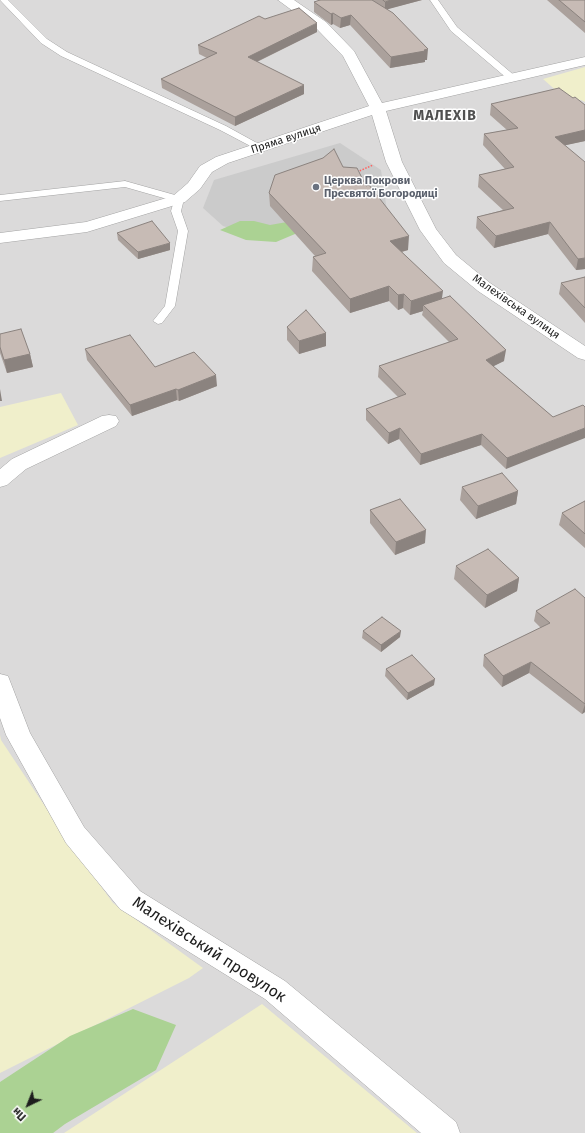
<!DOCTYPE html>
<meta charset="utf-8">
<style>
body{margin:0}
#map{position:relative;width:585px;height:1133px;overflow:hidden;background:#efe9e2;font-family:"Fira Sans",sans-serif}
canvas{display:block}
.north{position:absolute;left:8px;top:1085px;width:40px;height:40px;-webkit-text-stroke:3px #fff;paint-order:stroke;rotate:223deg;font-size:11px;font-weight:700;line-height:16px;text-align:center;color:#1d1d1d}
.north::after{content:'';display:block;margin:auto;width:14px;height:18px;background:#1d1d1d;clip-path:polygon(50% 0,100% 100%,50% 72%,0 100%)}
</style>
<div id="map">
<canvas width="585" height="1133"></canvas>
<div class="north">Пн</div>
</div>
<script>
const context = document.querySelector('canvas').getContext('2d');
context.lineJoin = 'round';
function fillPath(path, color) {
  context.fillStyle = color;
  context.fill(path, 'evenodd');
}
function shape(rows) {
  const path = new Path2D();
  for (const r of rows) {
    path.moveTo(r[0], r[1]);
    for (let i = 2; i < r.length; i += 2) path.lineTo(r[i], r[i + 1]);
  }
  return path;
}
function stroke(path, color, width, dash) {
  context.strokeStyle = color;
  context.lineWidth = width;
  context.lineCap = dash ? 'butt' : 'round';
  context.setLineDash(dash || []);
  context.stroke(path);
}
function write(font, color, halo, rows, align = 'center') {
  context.font = font + ' "Fira Sans",sans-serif';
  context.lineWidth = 3;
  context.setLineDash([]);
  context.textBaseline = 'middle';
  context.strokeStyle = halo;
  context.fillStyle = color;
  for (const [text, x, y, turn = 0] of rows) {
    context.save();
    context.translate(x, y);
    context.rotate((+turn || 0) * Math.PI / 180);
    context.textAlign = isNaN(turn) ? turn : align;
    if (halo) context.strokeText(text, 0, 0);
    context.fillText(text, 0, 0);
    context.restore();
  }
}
const residential = shape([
 [0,0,585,0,585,1133,0,1133]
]);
const religious = shape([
 [340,143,381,170,387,211,258,237,223,226,203,208,214,180]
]);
const farmland = shape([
 [585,67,585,102,581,100,569,102,543,79],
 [61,393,78,425,0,458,0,407],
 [0,735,1,740,68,841,113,903,203,968,189,978,0,1073],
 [262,1004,417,1133,64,1133]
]);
const forest = shape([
 [240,221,254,221,270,225,287,222,302,222,295,234,276,242,246,240,220,230],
 [133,1009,176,1025,156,1070,65,1124,53,1133,0,1133,0,1082,70,1036]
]);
const path = shape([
 [357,172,373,165]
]);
const lane = shape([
 [0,0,8,0,47,39,67,52,226,126,266,148,264,150,258,150,220,130,61,56,41,43,0,0],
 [430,0,438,0,457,27,515,76,516,78,515,80,509,80,451,31,430,0],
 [125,181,182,197,184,199,181,211,188,231,175,306,162,323,158,324,153,321,165,306,178,231,171,211,174,201,125,187,0,201,0,195,125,181]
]);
const street = shape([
 [278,0,294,0,326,22,354,51,382,103,585,57,585,65,386,111,402,162,436,229,456,255,490,283,585,346,585,360,578,358,478,291,444,263,420,230,386,162,372,115,228,163,212,172,200,189,185,202,87,232,0,243,0,233,86,222,173,196,188,183,200,166,216,157,369,106,343,56,316,28,278,0],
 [109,415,116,416,119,421,116,426,26,469,7,485,0,487,0,469,12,459,102,416,109,415],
 [0,674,8,676,30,733,84,827,140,891,285,981,456,1122,460,1133,421,1133,265,999,120,909,66,843,6,735,0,718,0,674]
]);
const wall = shape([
 [320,0,422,0,387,9,427,60,425,60,425,62,390,68,350,25,340,28,333,24,331,25,314,12,314,2],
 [547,0,585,0,585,33],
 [317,32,257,62,304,94,235,126,162,88,161,79,207,58,199,54,198,45],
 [573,98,585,105,585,141,565,145,585,269,576,270,548,234,494,248,476,228,477,217,503,210,478,187,479,175,505,169,483,145,484,134,507,130,490,115,491,104],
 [343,167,366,186,408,250,402,252,442,299,504,361,493,366,553,417,506,469,481,445,420,465,399,439,388,444,366,420,366,409,398,397,378,377,379,366,449,342,422,315,423,311,410,315,403,308,398,310,389,301,350,313,312,271,313,257,315,256,270,206,269,193],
 [117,233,170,250,138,259,118,240],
 [585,277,585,323,559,294,561,283],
 [287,327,326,333,326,346,299,354,287,340],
 [0,334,30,354,33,367,7,373,0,353],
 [85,349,155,367,217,386,179,401,177,400,132,416,87,360],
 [462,487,518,491,516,504,476,519,460,500],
 [585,501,585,548,559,525,562,513],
 [370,510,425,543,395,555,370,523],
 [456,566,519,578,517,591,485,608,454,579],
 [585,598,585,712,582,714,529,673,502,687,483,666,484,655,541,628,534,621,536,611],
 [363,631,400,637,381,652,362,638],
 [386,669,434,685,407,700,385,676]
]);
const shadedWall = shape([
 [391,0,422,0,385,10,385,2],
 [333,13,333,24,331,25,331,14],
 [351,15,350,25,340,28,341,18],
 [317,23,317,32,248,66,248,57],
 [428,49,427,60,425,60,425,62,390,68,391,57],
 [304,85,304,94,235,126,235,117],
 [585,130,585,141,553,148,555,137],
 [550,222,548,234,494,248,496,236],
 [409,236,408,250,389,255,390,241],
 [170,243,170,250,138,259,138,252],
 [585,258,585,269,576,270,578,259],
 [389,286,389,301,350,313,350,299],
 [443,291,441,305,423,305,423,311,410,315,411,301],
 [404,294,403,308,398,310,398,295],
 [326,333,326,346,299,354,299,341],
 [506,350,504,361,484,371,486,360],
 [30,354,33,367,7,373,4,360],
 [216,375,217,386,179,401,178,390],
 [0,389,2,401,0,401],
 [176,389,177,400,132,416,130,405],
 [400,428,399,439,388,444,389,433],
 [585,428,585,438,506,469,507,458],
 [482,434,481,445,420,465,421,454],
 [518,491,516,504,476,519,478,506],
 [426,530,425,543,395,555,396,542],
 [519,578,517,591,485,608,487,595],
 [401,631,400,637,381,652,381,645],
 [531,662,529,673,502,687,503,676],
 [435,679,434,685,407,700,408,693],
 [585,703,585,712,582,714,585,704]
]);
const building = shape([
 [320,0,372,0,393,13,428,49,424,50,425,51,391,57,351,15,341,18,333,13,331,14,314,2,320,0],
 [383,0,391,0,385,2,383,0],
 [559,0,585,0,585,22,559,0],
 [299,8,317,23,248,57,304,85,235,117,161,79,217,53,198,45,259,16,265,19,299,8],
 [559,88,573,98,575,97,585,105,585,130,555,137,585,162,585,258,578,259,550,222,496,236,477,217,514,208,479,175,514,167,484,134,518,128,491,104,559,88],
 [334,149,343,167,357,168,366,186,369,185,409,236,390,241,443,291,411,301,404,294,398,295,389,286,350,299,313,257,326,253,269,193,275,175,323,158,334,149],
 [152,221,170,243,138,252,117,233,152,221],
 [585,277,585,308,561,283,585,277],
 [450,296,506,350,486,360,553,417,583,405,585,407,585,428,507,458,482,434,421,454,400,428,389,433,366,409,406,394,379,366,458,339,423,305,450,296],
 [306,310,326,333,299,341,287,327,306,310],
 [21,329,30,354,4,360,0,347,0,334,21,329],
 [130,335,155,367,194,352,216,375,178,390,176,389,130,405,85,349,130,335],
 [502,473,518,491,478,506,462,487,502,473],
 [400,499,426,530,396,542,370,510,400,499],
 [585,501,585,534,562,513,585,501],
 [488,549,519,578,487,595,456,566,488,549],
 [575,589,585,598,585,704,531,662,503,676,484,655,550,623,536,611,575,589],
 [382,617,401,631,381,645,363,631,382,617],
 [412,655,435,679,408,693,386,669,412,655]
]);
const markers = [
 [316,187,4,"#6b7280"]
];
const farStreetnames = [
 ["Пряма вулиця",286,139,-18],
 ["Малехівська вулиця",516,307,35]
];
const farWorshipnames = [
 ["Церква Покрови",324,181],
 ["Пресвятої Богородиці",324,194]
];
const farDistrictnames = [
 ["МАЛЕХІВ",445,116]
];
const nearStreetnames = [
 ["Малехівський провулок",209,950,33]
];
fillPath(residential, '#dbdada');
fillPath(religious, '#cbcbcb');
fillPath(farmland, '#f0efcb');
fillPath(forest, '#abd293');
stroke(lane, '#a4a4a4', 1);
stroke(street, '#a4a4a4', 1);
stroke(path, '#ff6463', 1.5, [1.5, 1.5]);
fillPath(lane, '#fff');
fillPath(street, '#fff');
fillPath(wall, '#aba19c');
fillPath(shadedWall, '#8b837f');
fillPath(building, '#c7bbb5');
stroke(building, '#8b837f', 1);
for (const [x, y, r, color] of markers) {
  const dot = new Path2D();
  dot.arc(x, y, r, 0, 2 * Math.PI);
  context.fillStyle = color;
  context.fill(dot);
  stroke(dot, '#fff', 1.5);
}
write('11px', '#1d1d1d', '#fff', farStreetnames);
write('bold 11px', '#5b616d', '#fff', farWorshipnames, 'left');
context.letterSpacing = '1px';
write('bold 14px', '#505050', '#fff', farDistrictnames);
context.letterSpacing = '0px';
write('16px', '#1d1d1d', '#fff', nearStreetnames);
</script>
